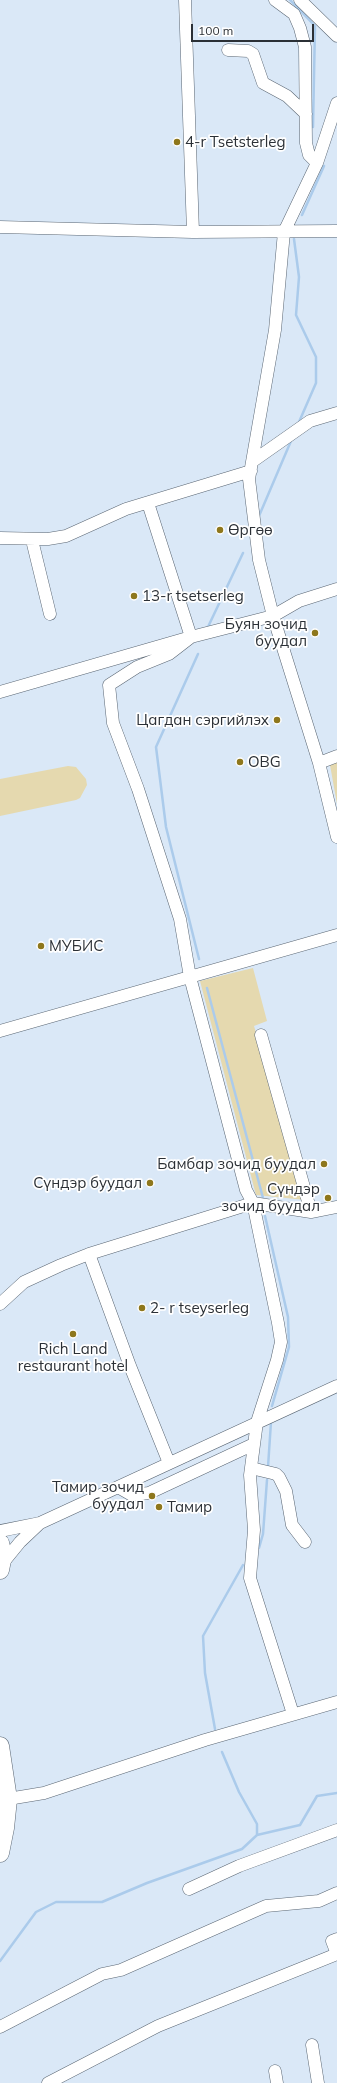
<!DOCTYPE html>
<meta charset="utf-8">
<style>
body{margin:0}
#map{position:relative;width:337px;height:2083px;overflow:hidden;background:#dae8f7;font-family:Mulish,sans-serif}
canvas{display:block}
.scale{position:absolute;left:191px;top:24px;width:123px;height:18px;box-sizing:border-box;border:2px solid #2b3036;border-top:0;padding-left:5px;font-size:12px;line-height:14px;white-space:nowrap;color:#2b3036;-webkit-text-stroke:3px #fff;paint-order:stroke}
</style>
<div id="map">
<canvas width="337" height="2083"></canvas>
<div class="scale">100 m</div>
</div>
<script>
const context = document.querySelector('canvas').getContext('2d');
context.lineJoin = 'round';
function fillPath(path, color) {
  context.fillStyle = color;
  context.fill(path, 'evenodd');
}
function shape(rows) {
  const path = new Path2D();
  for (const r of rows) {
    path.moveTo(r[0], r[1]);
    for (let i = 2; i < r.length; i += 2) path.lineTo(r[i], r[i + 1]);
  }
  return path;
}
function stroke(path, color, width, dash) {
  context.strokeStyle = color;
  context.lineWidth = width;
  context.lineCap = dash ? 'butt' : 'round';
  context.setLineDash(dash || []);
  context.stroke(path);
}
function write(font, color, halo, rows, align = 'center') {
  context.font = font + ' Mulish,sans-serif';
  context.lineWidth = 3.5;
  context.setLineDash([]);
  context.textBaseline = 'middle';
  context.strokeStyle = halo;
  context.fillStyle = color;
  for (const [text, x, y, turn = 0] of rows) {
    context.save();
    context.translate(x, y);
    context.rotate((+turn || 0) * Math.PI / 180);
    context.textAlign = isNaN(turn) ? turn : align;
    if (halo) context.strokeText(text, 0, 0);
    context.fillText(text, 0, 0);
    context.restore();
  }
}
const green = shape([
 [337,762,337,804,330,765],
 [68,766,76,767,86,779,87,785,80,798,76,800,0,816,0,779],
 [253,968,267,1021,254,1026,306,1200,256,1195,200,981]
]);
const stream = shape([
 [290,0,315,26,313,127],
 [302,215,324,166],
 [294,239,299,277,296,315,316,357,316,383,299,422],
 [259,516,291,441],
 [207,629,243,553],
 [198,654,156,747,166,827,199,959],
 [207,988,263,1198],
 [265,1216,288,1317,289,1347,272,1406],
 [268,1467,271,1422],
 [259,1548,263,1534,267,1480],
 [215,1729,205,1673,203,1636,243,1565],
 [222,1752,239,1792,257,1824,257,1835],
 [0,1961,36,1912,56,1902,102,1902,147,1883,242,1849,257,1835,300,1825,317,1796,337,1793]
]);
const minor = shape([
 [185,0,193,232],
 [275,0,294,14,300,28,305,47,306,143,309,155,317,163],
 [300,0,337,36],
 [228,50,248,51,253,54,263,83,287,96,306,114],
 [337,103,317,163,284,232,275,330,249,479,259,560,273,616,319,763,337,837],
 [0,227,193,232,337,231],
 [253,461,310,421,337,413],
 [148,503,191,637,169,654,137,667,109,685,113,723,138,789,180,919,190,977,246,1190,253,1203,278,1323,281,1342,277,1360,257,1422,250,1475,254,1530,250,1578,293,1714],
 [0,538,48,539,66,536,126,509,251,471],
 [32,540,50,614],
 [0,692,191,637,273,616,299,601,337,589],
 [319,763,337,756],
 [0,1031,337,935],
 [261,1035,311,1212],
 [89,1254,130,1366,169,1463],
 [0,1304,24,1282,61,1265,89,1254,253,1203,311,1212,337,1207],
 [251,1468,276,1474,279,1477,286,1491,292,1525,305,1542],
 [118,1487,132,1495,149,1493,254,1444],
 [0,1531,40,1523,337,1386],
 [2,1564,20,1542,38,1525],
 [8,1799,44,1793,205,1740,337,1702],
 [189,1889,239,1866,337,1830],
 [337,1939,332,1941,337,1954],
 [0,2027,102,1974,121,1970,266,1906,319,1901,337,1893],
 [312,2045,318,2083],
 [275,2071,277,2083],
 [48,2083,158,2026,337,1954]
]);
const highway = shape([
 [0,1543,3,1555,0,1570],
 [0,1746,8,1799,5,1828,0,1853]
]);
const markers = [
 [177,142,4,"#8e771c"],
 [220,530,4,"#8e771c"],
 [134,596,4,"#8e771c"],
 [315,633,4,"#8e771c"],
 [277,720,4,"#8e771c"],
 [240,762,4,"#8e771c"],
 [41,946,4,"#8e771c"],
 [324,1164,4,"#8e771c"],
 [150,1183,4,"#8e771c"],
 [328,1198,4,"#8e771c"],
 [142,1308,4,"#8e771c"],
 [73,1334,4,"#8e771c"],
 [152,1496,4,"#8e771c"],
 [159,1507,4,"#8e771c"]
];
const poiNames = [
 ["4-r Tsetsterleg",185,142],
 ["Өргөө",228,530],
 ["13-r tsetserleg",142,596],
 ["Буян зочид",307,624,"right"],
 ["буудал",307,641,"right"],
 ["Цагдан сэргийлэх",269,720,"right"],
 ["OBG",248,762],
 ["МУБИС",49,946],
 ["Бамбар зочид буудал",316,1164,"right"],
 ["Сүндэр буудал",142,1183,"right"],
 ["Сүндэр",320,1189,"right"],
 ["зочид буудал",320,1206,"right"],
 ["2- r tseyserleg",150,1308],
 ["Rich Land",73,1349,"center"],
 ["restaurant hotel",73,1366,"center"],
 ["Тамир зочид",144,1487,"right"],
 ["буудал",144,1504,"right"],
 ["Тамир",167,1507]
];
fillPath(green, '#e5d9af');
stroke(stream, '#abcbeb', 2.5);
stroke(minor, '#5a6673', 13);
stroke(highway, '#5a6673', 19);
stroke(minor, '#fff', 12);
stroke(highway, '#fff', 18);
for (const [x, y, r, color] of markers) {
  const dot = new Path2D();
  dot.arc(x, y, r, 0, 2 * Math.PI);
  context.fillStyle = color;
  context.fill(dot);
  stroke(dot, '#fff', 1.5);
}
write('15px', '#2b3036', '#fff', poiNames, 'left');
</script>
